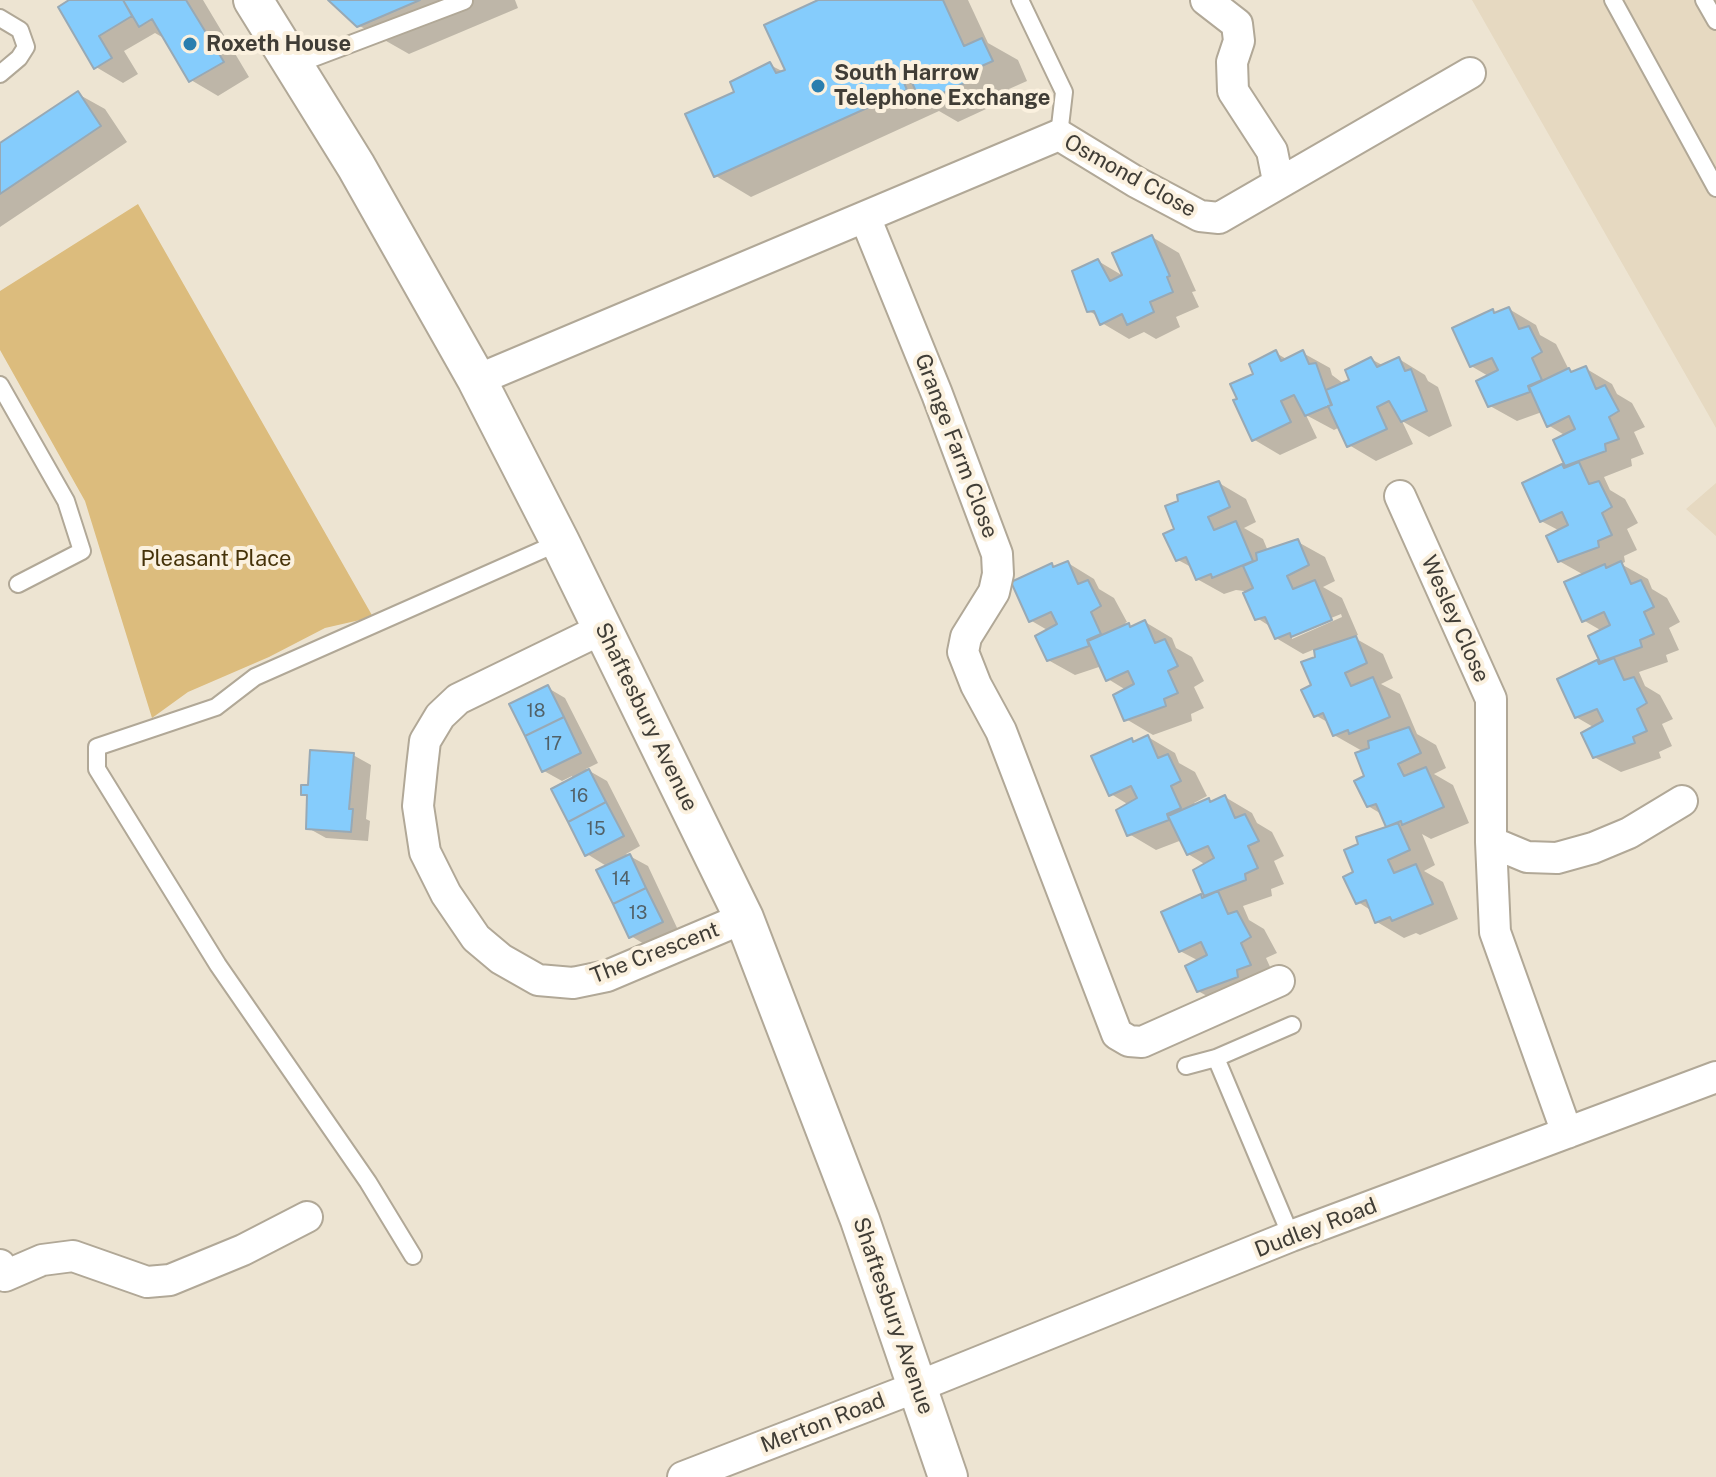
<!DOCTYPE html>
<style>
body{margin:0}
canvas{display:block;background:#ede4d2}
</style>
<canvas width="1716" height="1477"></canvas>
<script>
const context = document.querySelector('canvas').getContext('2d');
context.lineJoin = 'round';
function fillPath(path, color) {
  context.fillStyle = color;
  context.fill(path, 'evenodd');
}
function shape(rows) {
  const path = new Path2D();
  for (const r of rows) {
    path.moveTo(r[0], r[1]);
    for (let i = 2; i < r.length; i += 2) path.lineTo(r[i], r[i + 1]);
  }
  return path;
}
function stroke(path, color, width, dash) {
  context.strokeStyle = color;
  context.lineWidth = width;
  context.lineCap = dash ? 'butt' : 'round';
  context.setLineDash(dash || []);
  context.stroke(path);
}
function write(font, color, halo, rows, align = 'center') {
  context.font = font + ' "Public Sans",sans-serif';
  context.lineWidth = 8;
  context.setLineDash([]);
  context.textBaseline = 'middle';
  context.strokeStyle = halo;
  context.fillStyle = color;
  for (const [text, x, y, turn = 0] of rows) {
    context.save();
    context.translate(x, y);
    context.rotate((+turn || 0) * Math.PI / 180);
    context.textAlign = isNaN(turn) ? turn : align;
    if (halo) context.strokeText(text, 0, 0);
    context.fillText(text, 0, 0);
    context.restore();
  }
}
const built = shape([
 [1472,0,1716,0,1716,428],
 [1716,483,1716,536,1686,509]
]);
const green = shape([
 [138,204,373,617,325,628,269,657,188,692,152,718,85,501,0,350,0,291]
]);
const shadow = shape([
 [73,0,203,0,249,77,218,96,191,80,167,40,155,33,124,51,138,74,123,83,96,67],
 [331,0,515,0,518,8,409,54,358,25],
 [822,0,968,0,988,43,1018,60,1027,81,1009,89,1012,97,958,122,939,111,751,197,716,176,737,94,770,65,784,72,788,71],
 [892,66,912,77,912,82,890,69],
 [78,94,105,109,127,142,0,227,0,146],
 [1152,237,1179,253,1196,291,1192,292,1199,307,1176,317,1180,327,1156,339,1144,332,1129,339,1102,323,1099,317,1089,311,1098,261,1125,277],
 [1509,309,1536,325,1540,335,1556,344,1568,368,1566,369,1574,373,1585,368,1612,384,1617,394,1632,403,1645,427,1634,432,1644,454,1631,459,1632,466,1604,477,1610,490,1625,499,1638,523,1627,529,1637,550,1624,556,1625,562,1621,564,1648,579,1652,589,1667,598,1680,622,1669,628,1679,650,1666,655,1668,662,1639,672,1645,686,1660,695,1673,719,1662,724,1672,746,1659,752,1661,758,1621,772,1594,757,1595,728,1576,717,1597,662,1605,667,1591,637,1602,631,1583,620,1584,575,1559,561,1560,531,1541,521,1562,467,1569,470,1556,441,1566,436,1548,425,1542,412,1517,421,1490,406,1490,377,1471,366,1493,311,1497,314],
 [1276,353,1288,360,1303,353,1330,368,1332,375,1344,384,1351,381,1371,359,1384,366,1399,359,1425,375,1428,381,1438,387,1452,426,1429,437,1402,421,1413,444,1376,461,1349,445,1340,427,1334,430,1306,415,1317,438,1280,455,1253,439,1255,375],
 [1219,483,1246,499,1256,522,1244,528,1263,539,1268,551,1298,542,1325,557,1335,581,1323,587,1342,598,1358,635,1353,637,1383,654,1393,678,1381,684,1400,694,1417,734,1436,745,1446,768,1434,774,1453,785,1469,823,1431,839,1422,834,1435,865,1424,871,1443,882,1458,919,1420,935,1416,933,1404,938,1377,922,1372,911,1358,902,1356,873,1389,829,1383,815,1368,806,1364,752,1334,735,1329,723,1315,715,1314,686,1318,658,1315,649,1303,654,1276,638,1271,627,1257,618,1244,591,1236,590,1224,594,1197,579,1193,568,1178,560,1176,530],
 [1341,614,1342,617,1292,639,1292,634],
 [1068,563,1094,579,1099,589,1114,598,1127,622,1125,623,1133,628,1145,622,1172,638,1176,648,1192,657,1204,681,1194,687,1204,708,1191,714,1192,721,1153,735,1126,719,1126,690,1108,679,1102,666,1075,675,1048,660,1049,631,1030,620,1051,566,1056,568],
 [548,688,565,698,598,763,586,769,607,781,640,846,626,854,648,866,679,932,649,947,631,936,608,867,587,854,572,776,562,781,544,771],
 [1148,737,1175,753,1179,763,1195,772,1207,796,1194,803,1196,806,1225,797,1252,813,1257,823,1272,832,1284,856,1274,861,1284,884,1271,889,1272,896,1243,906,1249,920,1264,929,1277,953,1266,958,1276,980,1225,1006,1198,991,1199,961,1180,951,1201,896,1206,899,1210,897,1206,894,1206,865,1188,854,1182,840,1156,850,1129,834,1129,805,1111,794,1132,740,1136,742],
 [353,755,371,765,366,819,370,821,368,841,326,838,308,828,309,797,303,794]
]);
const building = shape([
 [69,0,123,0,132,16,99,36,112,58,94,69,58,7,69,0],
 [123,0,186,0,224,62,189,82,152,19,139,27,123,0],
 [328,0,420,0,357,27,328,0],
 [818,0,943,0,964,46,982,38,993,61,975,69,978,77,921,103,906,69,900,73,907,90,714,177,685,114,734,92,730,82,770,62,776,73,785,70,764,25,818,0],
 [78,91,101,126,0,194,0,143,78,91],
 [1152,235,1170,276,1167,277,1173,292,1150,302,1154,312,1127,325,1122,314,1100,325,1094,311,1087,312,1072,271,1098,259,1110,281,1122,275,1112,253,1152,235],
 [1509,307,1519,329,1529,326,1542,352,1532,358,1542,380,1528,386,1530,392,1488,407,1476,381,1498,370,1492,358,1470,367,1452,328,1493,309,1494,313,1509,307],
 [1276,350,1281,361,1303,350,1309,364,1316,363,1331,405,1305,416,1294,395,1281,401,1291,422,1252,441,1233,400,1237,399,1230,384,1253,374,1249,364,1276,350],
 [1371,357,1377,367,1399,357,1405,371,1411,369,1427,411,1401,422,1389,401,1377,407,1387,429,1347,447,1328,406,1332,405,1326,390,1349,380,1345,370,1371,357],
 [1586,366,1596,389,1605,385,1619,411,1609,417,1619,439,1605,444,1606,451,1565,466,1553,440,1575,429,1569,416,1547,427,1529,387,1569,368,1571,372,1586,366],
 [1579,462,1589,484,1599,481,1612,507,1602,513,1612,535,1598,541,1599,547,1558,562,1546,536,1568,525,1562,512,1540,522,1522,483,1562,464,1564,468,1579,462],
 [1219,481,1230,507,1208,517,1214,530,1236,521,1253,561,1212,578,1211,574,1196,580,1186,557,1176,561,1163,534,1174,529,1165,506,1178,501,1177,495,1219,481],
 [1298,539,1309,565,1287,576,1293,589,1315,580,1332,620,1291,637,1290,633,1275,639,1265,617,1255,620,1243,593,1253,588,1243,566,1257,560,1256,553,1298,539],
 [1068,561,1078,584,1088,580,1101,606,1091,612,1101,634,1087,640,1089,646,1047,661,1035,636,1057,624,1051,612,1029,622,1011,582,1052,563,1053,567,1068,561],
 [1621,561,1631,584,1641,580,1654,607,1644,612,1654,634,1640,640,1642,647,1600,662,1588,636,1610,625,1604,612,1582,622,1564,582,1605,564,1606,568,1621,561],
 [1145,620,1155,643,1165,639,1178,666,1168,671,1178,693,1164,699,1166,706,1124,721,1113,695,1134,684,1128,671,1106,681,1088,641,1129,623,1130,627,1145,620],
 [1356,636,1367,663,1345,673,1351,686,1373,677,1390,717,1349,734,1348,730,1333,736,1323,713,1314,717,1301,690,1311,685,1301,662,1315,657,1314,650,1356,636],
 [1614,658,1624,680,1634,677,1647,703,1637,709,1647,731,1633,737,1635,743,1593,758,1581,733,1603,721,1597,709,1575,718,1557,679,1597,660,1599,664,1614,658],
 [548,685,564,717,525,736,509,704,548,685],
 [564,717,581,753,542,772,525,736,564,717],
 [1409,727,1421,753,1398,764,1404,776,1426,767,1444,807,1402,825,1401,821,1386,827,1376,804,1367,807,1354,781,1364,776,1355,753,1369,748,1368,741,1409,727],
 [1148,735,1158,758,1168,754,1181,781,1171,786,1181,808,1167,814,1169,820,1127,836,1116,810,1137,798,1131,786,1109,796,1091,756,1132,738,1133,742,1148,735],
 [310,750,354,753,349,809,353,809,351,832,306,829,307,795,301,795,301,785,308,785,310,750],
 [589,769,606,802,568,822,551,789,589,769],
 [1225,795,1235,818,1245,814,1259,841,1248,846,1258,868,1245,874,1246,880,1204,896,1193,870,1214,858,1208,846,1187,855,1168,816,1209,798,1210,802,1225,795],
 [606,802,624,836,585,856,568,822,606,802],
 [1398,823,1410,850,1388,860,1394,873,1416,864,1433,904,1392,921,1390,917,1375,923,1366,900,1356,904,1343,877,1353,872,1344,850,1358,844,1356,837,1398,823],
 [630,854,646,888,613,904,596,870,630,854],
 [646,888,663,922,629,938,613,904,646,888],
 [1218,891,1228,914,1237,911,1251,937,1241,943,1251,965,1237,970,1238,977,1197,992,1185,966,1207,955,1201,942,1179,952,1161,912,1201,894,1202,898,1218,891]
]);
const service = shape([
 [1020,0,1064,92,1059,135],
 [1613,0,1716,188],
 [1704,0,1716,21],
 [0,18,20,30,26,47,19,58,0,74],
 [295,65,464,1],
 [0,385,66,501,82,551,18,584],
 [1216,1058,1291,1236],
 [1186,1066,1216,1058,1292,1025],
 [413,1256,368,1182,218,965,97,769,97,747,216,707,255,677,560,542]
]);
const minor = shape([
 [1206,0,1237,24,1239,41,1232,62,1233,91,1272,151,1278,181],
 [865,217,937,394,997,554,998,574,994,592,966,637,963,652,976,685,1001,731,1117,1034,1129,1041,1142,1042,1279,981],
 [477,380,1059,135,1136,182,1200,216,1219,218,1470,73],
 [1400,496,1491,699,1491,842,1495,932,1567,1133],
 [602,629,458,699,440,716,425,741,422,767,418,806,425,852,446,894,476,938,501,959,538,980,573,983,607,976,744,918],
 [1491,842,1527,857,1557,858,1593,848,1629,833,1682,801],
 [0,1265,5,1276,42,1260,73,1256,147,1282,170,1280,243,1250,307,1217],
 [683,1477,919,1386,1291,1236,1716,1077]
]);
const tertiary = shape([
 [253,0,356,166,477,380,560,542,744,918,860,1220,948,1477]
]);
const markers = [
 [190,44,8,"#2a7eae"],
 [818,86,8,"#2a7eae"]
];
const numberNames = [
 ["18",536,711],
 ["17",553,744],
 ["16",579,796],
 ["15",596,829],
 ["14",621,879],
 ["13",638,913]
];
const poiNames = [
 ["Roxeth House",206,44],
 ["South Harrow",834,73],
 ["Telephone Exchange",834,98]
];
const streetNames = [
 ["Osmond Close",1130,176,29],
 ["Grange Farm Close",956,446,69],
 ["Wesley Close",1455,619,66],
 ["Shaftesbury Avenue",646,717,64],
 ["The Crescent",655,953,-21],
 ["Dudley Road",1316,1228,-21],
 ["Shaftesbury Avenue",893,1316,71],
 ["Merton Road",823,1423,-21]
];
const parkNames = [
 ["Pleasant Place",216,559]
];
fillPath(built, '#e6d9c1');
fillPath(green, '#dcbc7d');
fillPath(shadow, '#0003');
fillPath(building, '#85ccfc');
stroke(building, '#98a9b5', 2);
stroke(service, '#b1a897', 20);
stroke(minor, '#b1a897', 34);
stroke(tertiary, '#b1a897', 42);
stroke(service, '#fff', 16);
stroke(minor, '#fff', 30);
stroke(tertiary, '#fff', 38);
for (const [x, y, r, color] of markers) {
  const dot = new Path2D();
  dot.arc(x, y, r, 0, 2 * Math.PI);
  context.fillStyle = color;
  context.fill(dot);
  stroke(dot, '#fbf1df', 3);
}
write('18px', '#516168', null, numberNames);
write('bold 22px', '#403d36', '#fbf1df', poiNames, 'left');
write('22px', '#403d36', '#fbf1df', streetNames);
write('22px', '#453209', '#fbf1df', parkNames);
</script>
